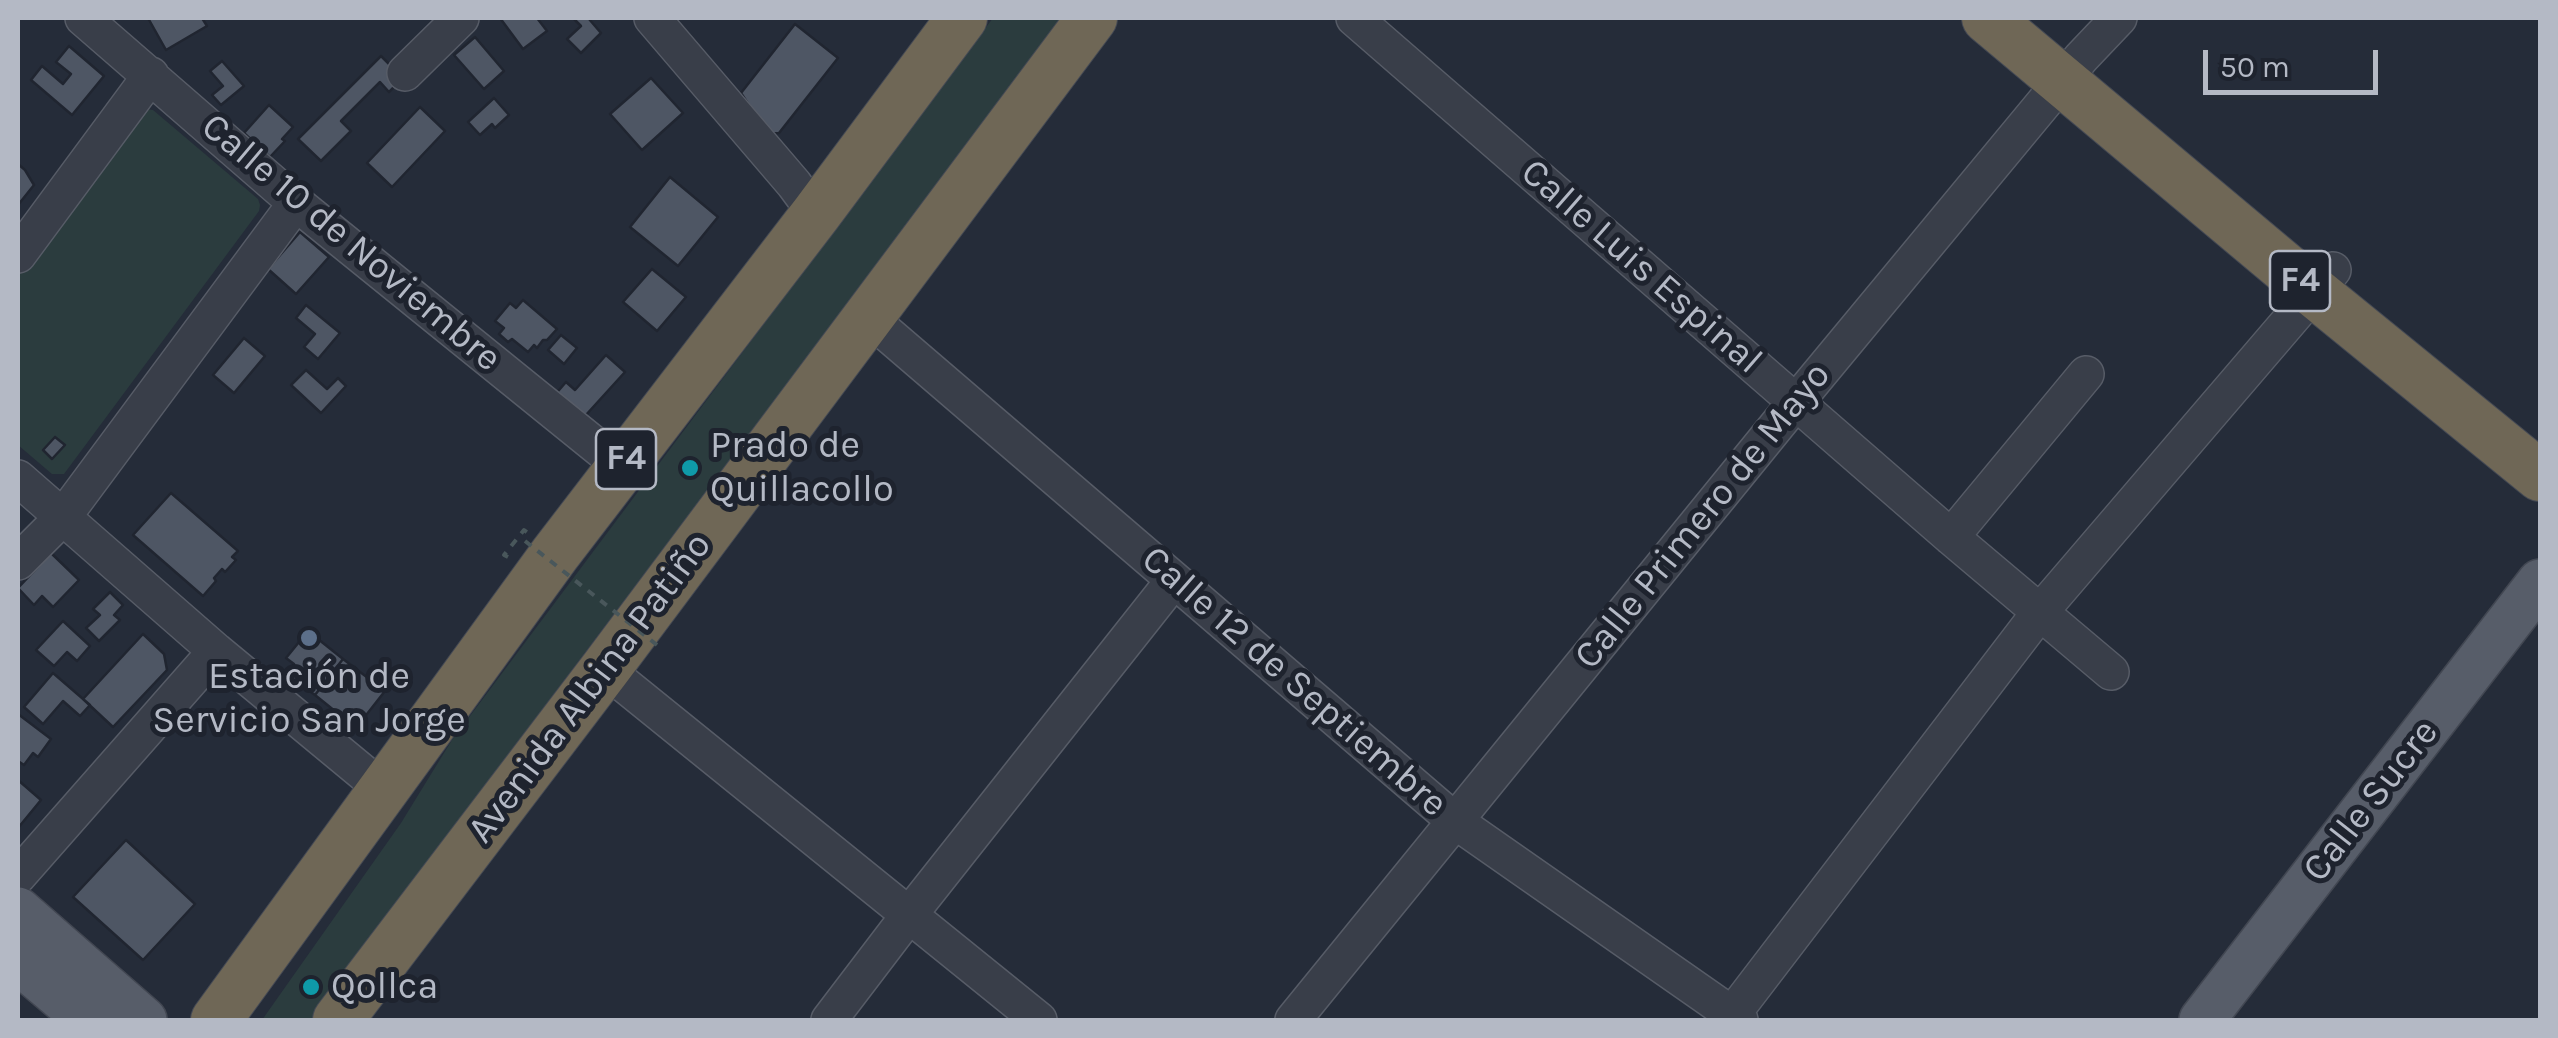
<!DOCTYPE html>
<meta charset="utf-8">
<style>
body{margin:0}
#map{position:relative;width:2558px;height:1038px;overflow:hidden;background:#252c39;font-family:Karla,sans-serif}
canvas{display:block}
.frame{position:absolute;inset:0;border:20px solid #b4b9c5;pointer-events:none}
.scale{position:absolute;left:2203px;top:50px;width:175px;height:45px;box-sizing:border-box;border:5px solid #b4b9c5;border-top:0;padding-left:12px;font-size:30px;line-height:35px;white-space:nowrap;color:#b4b9c5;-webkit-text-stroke:8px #1e232e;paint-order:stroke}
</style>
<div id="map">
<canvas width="2558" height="1038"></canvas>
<div class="frame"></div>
<div class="scale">50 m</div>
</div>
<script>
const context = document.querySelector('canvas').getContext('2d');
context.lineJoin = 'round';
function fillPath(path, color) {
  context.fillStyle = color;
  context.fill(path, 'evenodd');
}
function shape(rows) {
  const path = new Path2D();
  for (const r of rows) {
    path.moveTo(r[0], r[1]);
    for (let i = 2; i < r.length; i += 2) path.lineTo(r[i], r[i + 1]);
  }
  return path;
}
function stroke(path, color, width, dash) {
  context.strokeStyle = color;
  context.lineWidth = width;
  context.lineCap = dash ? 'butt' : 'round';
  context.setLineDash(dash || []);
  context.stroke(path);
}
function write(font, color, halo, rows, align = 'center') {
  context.font = font + ' Karla,sans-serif';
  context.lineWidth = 10;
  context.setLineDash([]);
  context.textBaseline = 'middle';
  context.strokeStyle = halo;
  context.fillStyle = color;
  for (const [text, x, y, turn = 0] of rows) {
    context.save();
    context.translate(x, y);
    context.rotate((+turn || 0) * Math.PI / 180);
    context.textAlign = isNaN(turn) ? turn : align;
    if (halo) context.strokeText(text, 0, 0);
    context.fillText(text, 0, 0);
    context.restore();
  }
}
const green = shape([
 [993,18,1063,18,495,772,312,1019,262,1020,401,823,452,740],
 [146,109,153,110,258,199,260,205,259,211,64,474,52,474,18,445,18,273,138,111]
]);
const building = shape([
 [148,18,202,18,207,26,166,50,148,18],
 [500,18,537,18,547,31,523,49,500,18],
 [573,18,591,18,589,19,601,33,581,53,567,39,581,26,573,18],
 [795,24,838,58,779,133,768,134,741,93,795,24],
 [475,37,504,71,484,89,454,55,475,37],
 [69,46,104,76,72,115,31,80,42,66,63,84,71,74,56,62,69,46],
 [381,56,403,78,389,92,380,82,341,121,351,131,321,161,298,139,381,56],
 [222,61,244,86,221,105,212,95,223,86,210,71,222,61],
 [651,78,683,113,642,150,610,114,651,78],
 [494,98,509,115,495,128,492,124,480,135,468,122,494,98],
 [269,105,293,127,282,139,285,141,270,157,244,133,269,105],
 [420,107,445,131,392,187,367,163,420,107],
 [18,164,25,170,34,185,18,205,18,164],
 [670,177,718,217,678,266,630,227,670,177],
 [300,232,329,257,296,294,268,269,300,232],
 [652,269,686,297,657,331,623,302,652,269],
 [523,300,557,329,547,340,543,340,537,348,534,345,528,352,512,339,508,342,499,334,504,328,495,321,510,303,516,308,523,300],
 [306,305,340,333,318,359,304,347,315,334,296,318,306,305],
 [561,335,577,348,564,364,548,350,561,335],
 [244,338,265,356,234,393,213,375,244,338],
 [606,355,625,372,585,416,553,397,566,382,575,390,606,355],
 [306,370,327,389,338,378,346,386,321,413,291,385,306,370],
 [55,437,65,445,52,459,43,450,55,437],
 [171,493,238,551,232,557,236,560,225,572,222,569,214,578,216,581,203,596,133,535,171,493],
 [51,553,79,580,53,607,42,596,34,605,18,588,51,553],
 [110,592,123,605,114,615,120,620,99,641,86,628,100,615,93,609,110,592],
 [63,621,90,646,77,661,67,652,54,666,36,650,63,621],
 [308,631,343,659,315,695,286,674,294,664,286,658,308,631],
 [143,634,164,654,167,670,113,727,83,699,143,634],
 [343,659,385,691,356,728,315,695,343,659],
 [53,673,90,705,80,716,63,701,43,724,24,707,53,673],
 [18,714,51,739,38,757,33,753,24,765,18,761,18,714],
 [18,780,41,800,18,828,18,780],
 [126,840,195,904,143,960,73,897,126,840]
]);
const path = shape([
 [508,557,504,555,524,530,528,533]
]);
const minor = shape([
 [83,18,296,203,621,466],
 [652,18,794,184,816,214],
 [1354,18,1951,537,2111,672],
 [405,73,461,18],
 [18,255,151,75],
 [868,317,1455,821,1740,1020],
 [18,478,216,651,384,790],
 [1951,537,2086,374],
 [18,562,63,517,296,203],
 [605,669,1039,1020],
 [18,876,216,651],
 [829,1020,909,915,1174,580],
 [1293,1020,1796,402,2081,58,2119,18],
 [1728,1020,2040,612,2333,270]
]);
const major = shape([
 [18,910,144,1020],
 [18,961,88,1020],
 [2202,1020,2540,582]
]);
const highway = shape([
 [1987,18,2314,292,2540,476],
 [216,1020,555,554,816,214,962,18],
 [338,1020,605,669,1092,18]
]);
const pathBridge = shape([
 [525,541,657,645]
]);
const markers = [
 [690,468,10,"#0f9aa8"],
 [309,638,10,"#5c6f8a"],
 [311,987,10,"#0f9aa8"]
];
const shields = [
 [2300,281,60],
 [626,459,60]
];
const shieldNames = [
 ["F4",2300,281],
 ["F4",626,459]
];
const streetNames = [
 ["Calle 10 de Noviembre",351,243,40],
 ["Calle Luis Espinal",1641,267,41],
 ["Calle Primero de Mayo",1703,516,-51],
 ["Calle 12 de Septiembre",1294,682,41],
 ["Avenida Albina Patiño",590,688,-53],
 ["Calle Sucre",2371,801,-52]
];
const poiNames = [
 ["Prado de",710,446],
 ["Quillacollo",710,490],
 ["Estación de",309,677,"center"],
 ["Servicio San Jorge",309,721,"center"],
 ["Qollca",331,987]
];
fillPath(green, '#2b3c3e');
fillPath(building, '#4e5664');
stroke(building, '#202530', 2.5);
stroke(minor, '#575c67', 38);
stroke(major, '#424752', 48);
stroke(highway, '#444954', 52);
stroke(path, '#49575b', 4, [8, 8]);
stroke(minor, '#393e49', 35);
stroke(major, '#575d69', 45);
stroke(highway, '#6f6756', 50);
stroke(pathBridge, '#49575b', 4, [8, 8]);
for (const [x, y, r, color] of markers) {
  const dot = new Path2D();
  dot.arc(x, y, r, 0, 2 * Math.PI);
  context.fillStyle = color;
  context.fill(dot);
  stroke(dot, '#1e232e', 4);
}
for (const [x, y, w] of shields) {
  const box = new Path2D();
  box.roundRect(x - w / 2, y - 30, w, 60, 8);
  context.fillStyle = '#1e232e';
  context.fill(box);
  stroke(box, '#b4b9c5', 2.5);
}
write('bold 35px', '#b4b9c5', null, shieldNames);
write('38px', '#b4b9c5', '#1e232e', streetNames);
write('38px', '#b4b9c5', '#1e232e', poiNames, 'left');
</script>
